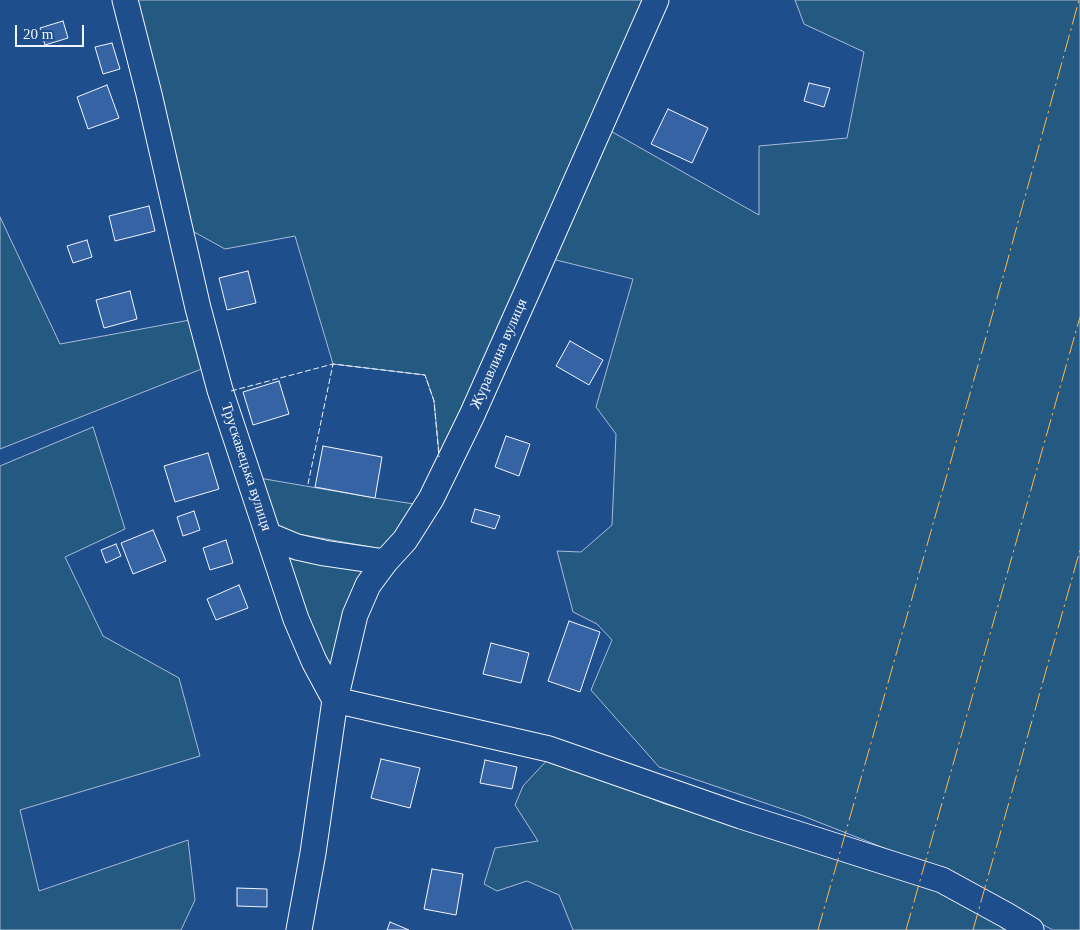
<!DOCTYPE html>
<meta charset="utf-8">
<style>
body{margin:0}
#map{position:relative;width:1080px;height:930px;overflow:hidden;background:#1f4e8c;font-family:Georgia,serif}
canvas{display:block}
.scale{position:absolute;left:15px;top:25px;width:69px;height:22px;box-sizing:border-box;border:2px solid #f2f6ff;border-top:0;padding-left:6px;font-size:15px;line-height:18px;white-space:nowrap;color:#f2f6ff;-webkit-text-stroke:4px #1f4e8c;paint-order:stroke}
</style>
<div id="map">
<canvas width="1080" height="930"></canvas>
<div class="scale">20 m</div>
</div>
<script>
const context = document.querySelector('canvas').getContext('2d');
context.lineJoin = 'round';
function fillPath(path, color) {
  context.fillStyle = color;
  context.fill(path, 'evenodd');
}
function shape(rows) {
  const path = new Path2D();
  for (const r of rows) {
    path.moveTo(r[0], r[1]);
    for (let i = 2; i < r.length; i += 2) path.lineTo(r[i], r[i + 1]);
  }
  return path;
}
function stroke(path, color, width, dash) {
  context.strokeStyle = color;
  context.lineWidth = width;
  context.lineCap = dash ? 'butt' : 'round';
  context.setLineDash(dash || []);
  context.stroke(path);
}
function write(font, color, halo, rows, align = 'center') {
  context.font = font + ' Georgia,serif';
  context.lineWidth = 4;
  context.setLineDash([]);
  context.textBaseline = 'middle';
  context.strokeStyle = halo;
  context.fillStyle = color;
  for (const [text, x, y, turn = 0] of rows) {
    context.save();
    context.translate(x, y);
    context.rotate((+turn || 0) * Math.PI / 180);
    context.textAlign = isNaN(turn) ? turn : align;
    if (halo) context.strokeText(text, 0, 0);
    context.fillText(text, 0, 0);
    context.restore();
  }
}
const green = shape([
 [134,0,642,0,561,192,440,463,434,401,425,375,333,364,295,236,225,249,187,228,134,0],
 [795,0,1080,0,1080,930,1053,930,940,870,803,816,659,767,591,690,612,640,597,624,573,612,557,551,581,552,612,525,616,434,596,407,633,279,552,259,607,129,759,215,759,146,847,138,864,52,804,24,795,0],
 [0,217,60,344,190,320,204,368,0,449,0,217],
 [93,427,125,529,65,557,103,636,179,678,200,756,20,810,39,891,188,840,195,900,181,930,0,930,0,466,93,427],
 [259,478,375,498,414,504,388,550,275,530,259,478],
 [278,548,367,572,331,670,278,548],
 [550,757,665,804,939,885,1016,930,573,930,559,895,527,881,497,891,484,884,495,848,538,841,515,805,523,786,550,757]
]);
const building = shape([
 [63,21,68,38,45,45,40,28,63,21],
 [112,43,120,69,103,74,95,47,112,43],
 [809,83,830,88,824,107,804,101,809,83],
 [107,85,119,118,88,129,77,97,107,85],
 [668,109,708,128,692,163,651,144,668,109],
 [149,206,155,231,115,241,109,216,149,206],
 [87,240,92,257,73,263,67,246,87,240],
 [248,271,256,303,227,310,219,278,248,271],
 [130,291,137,319,104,328,96,300,130,291],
 [570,341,603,360,589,385,556,366,570,341],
 [279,381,289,414,253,425,243,392,279,381],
 [506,436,530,444,519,476,495,467,506,436],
 [323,446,382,457,375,498,315,487,323,446],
 [208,453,219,489,175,502,164,466,208,453],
 [475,509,500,516,495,529,471,522,475,509],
 [194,511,200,530,183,536,177,517,194,511],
 [153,530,166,561,133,574,121,543,153,530],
 [226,540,233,563,210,570,203,548,226,540],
 [116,544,121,556,106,563,101,550,116,544],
 [239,585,248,608,216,620,207,599,239,585],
 [569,621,600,632,580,692,548,681,569,621],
 [491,643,529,653,521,683,483,674,491,643],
 [381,759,420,768,410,808,371,798,381,759],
 [485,760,517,767,512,789,480,783,485,760],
 [432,869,463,874,456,915,424,909,432,869],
 [237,888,267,889,267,907,237,906,237,888],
 [390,922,409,930,387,930,390,922]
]);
const minor = shape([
 [125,0,149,94,198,308,220,390,296,619,314,661,335,700,313,853,299,930],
 [656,0,535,274,472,415,431,499,405,540,385,562,368,585,355,615,335,700,549,749,741,816,942,880,1006,915,1031,930],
 [268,535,297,547,324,553,385,562]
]);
const fence = shape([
 [231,391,333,364,425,375,434,401,439,457],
 [308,484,333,364]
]);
const power = shape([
 [818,930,1003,277,1079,0],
 [906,930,1080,317],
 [973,930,1080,550]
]);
const streetNames = [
 ["Журавлина вулиця",499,354,-66],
 ["Трускавецька вулиця",246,467,72]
];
fillPath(green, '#245a82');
stroke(green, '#a8bbd7', 1);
fillPath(building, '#3563a3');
stroke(building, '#f2f6ff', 1);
stroke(minor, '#f2f6ff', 27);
stroke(minor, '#1f4e8c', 25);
stroke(fence, '#f2f6ff', 1, [6, 2.5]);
stroke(power, '#ffb74d', 1, [18, 4, 2.5, 4]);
write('15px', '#f2f6ff', '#1f4e8c', streetNames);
</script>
